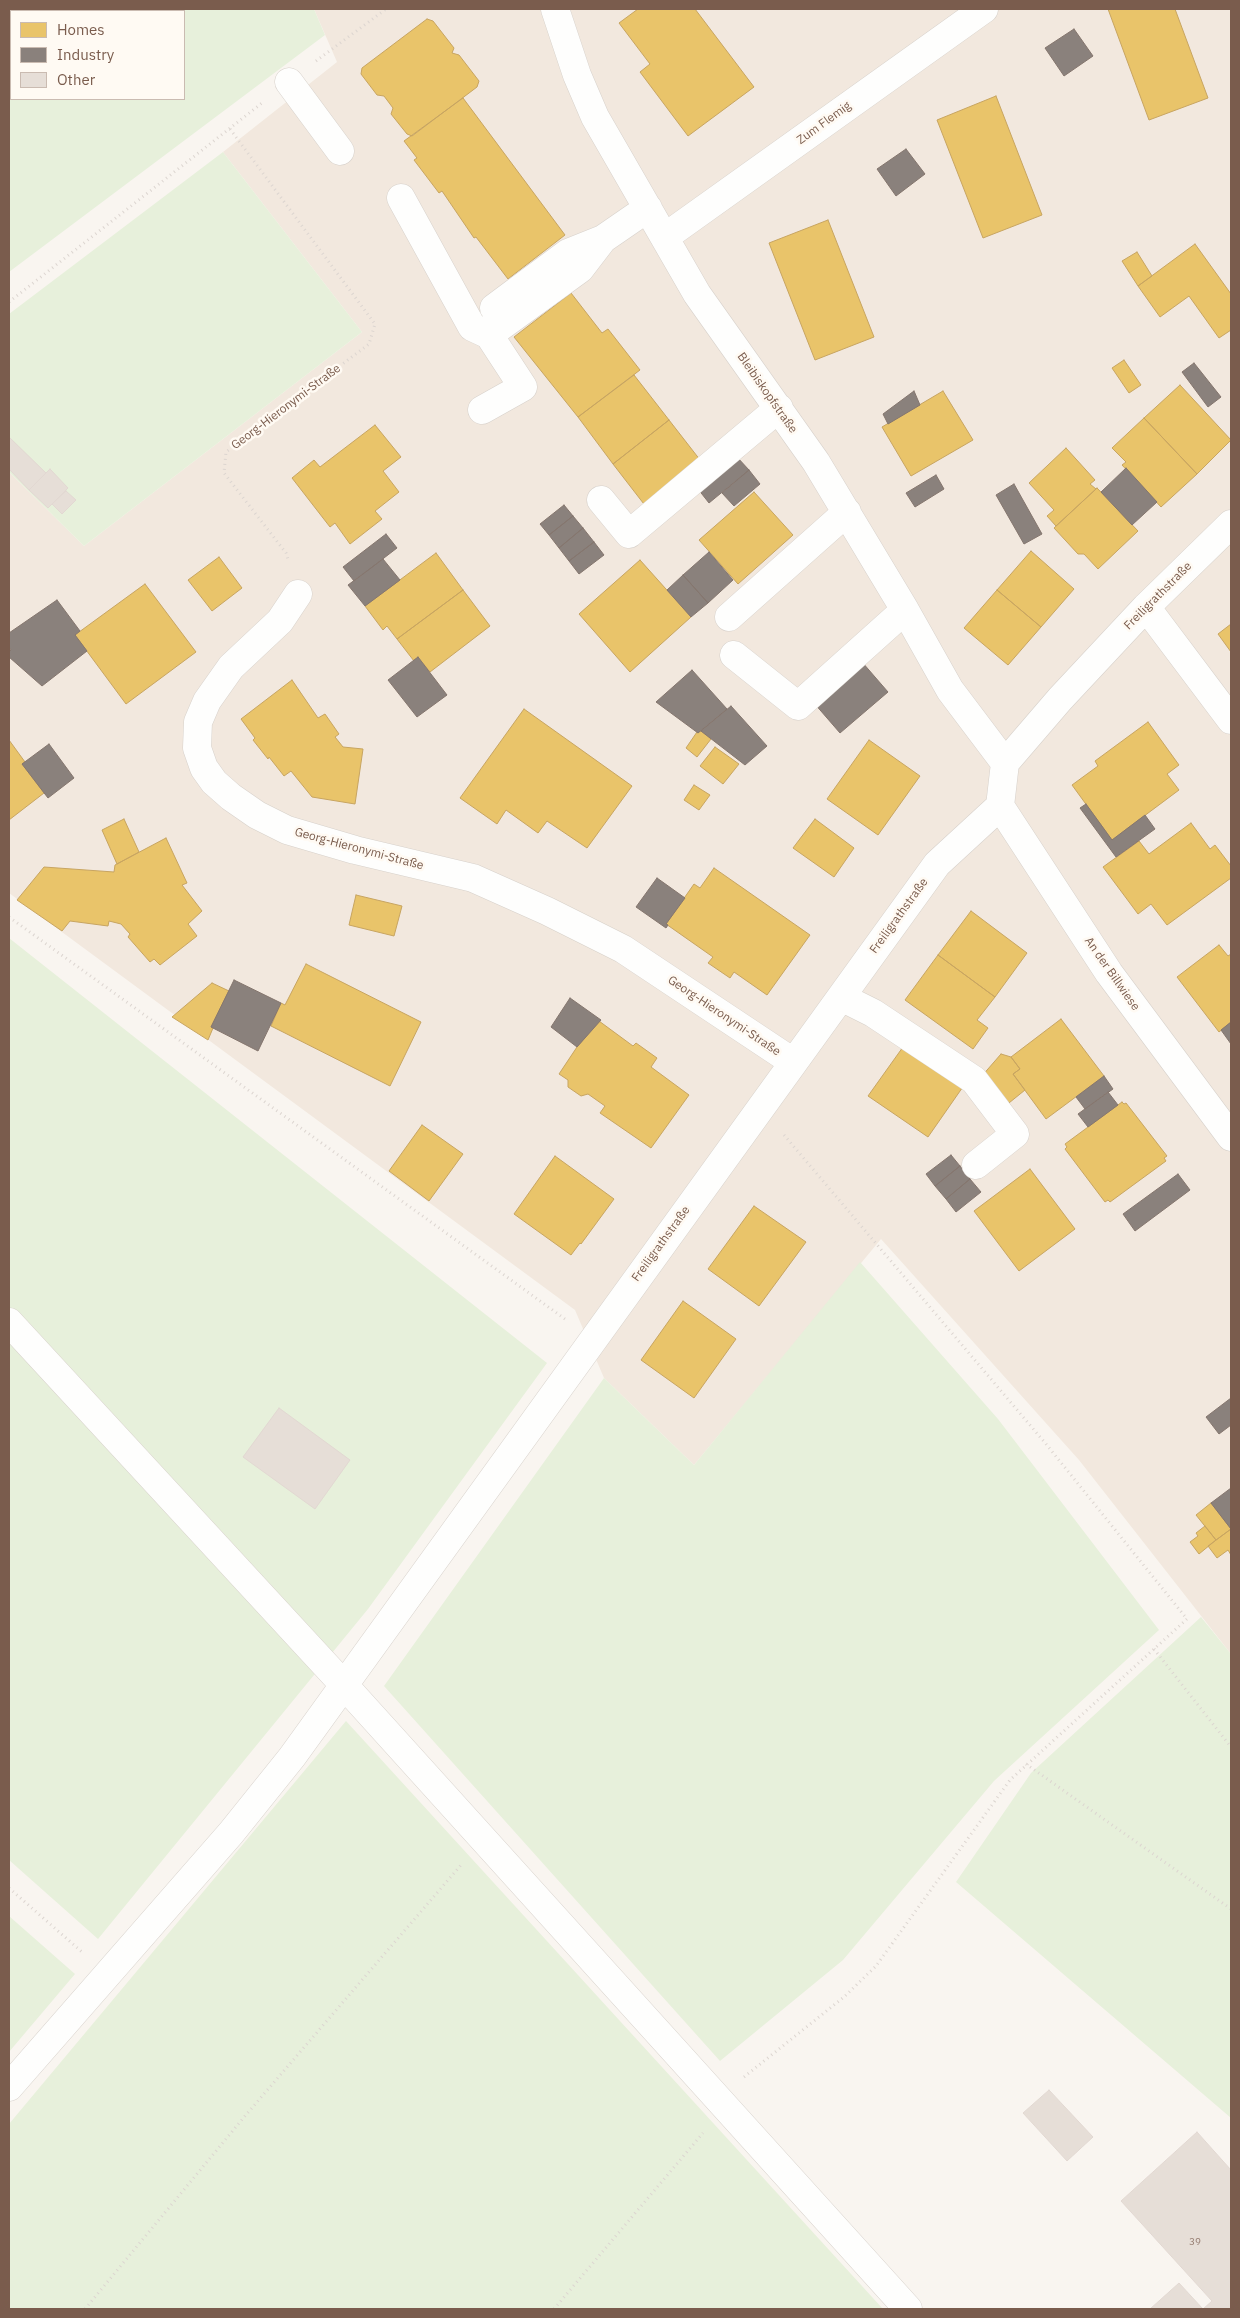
<!DOCTYPE html>
<meta charset="utf-8">
<style>
body{margin:0}
#map{position:relative;width:1240px;height:2318px;overflow:hidden;background:#f9f5f0;font-family:"IBM Plex Sans",sans-serif}
canvas{display:block}
.frame{position:absolute;inset:0;border:10px solid #7a5c4d;pointer-events:none}
.legend{position:absolute;left:10px;top:10px;width:175px;height:90px;box-sizing:border-box;background:#fffaf3;border:1px solid #cabbb1;margin:0;padding:6px 9px;list-style:none;font-size:15px;color:#7a5c4d}
.legend li{display:flex;align-items:center;gap:10px;height:25px}
.legend b{width:25px;border:1px solid #cabbb1}
</style>
<div id="map">
<canvas width="1240" height="2318"></canvas>
<div class="frame"></div>
<ul class="legend">
<li><b style="height:14px;background:#e9c46a"></b>Homes</li>
<li><b style="height:14px;background:#8a817c"></b>Industry</li>
<li><b style="height:14px;background:#e6ded7"></b>Other</li>
</ul>
</div>
<script>
const context = document.querySelector('canvas').getContext('2d');
context.lineJoin = 'round';
function fillPath(path, color) {
  context.fillStyle = color;
  context.fill(path, 'evenodd');
}
function shape(rows) {
  const path = new Path2D();
  for (const r of rows) {
    path.moveTo(r[0], r[1]);
    for (let i = 2; i < r.length; i += 2) path.lineTo(r[i], r[i + 1]);
  }
  return path;
}
function stroke(path, color, width, dash) {
  context.strokeStyle = color;
  context.lineWidth = width;
  context.lineCap = dash ? 'butt' : 'round';
  context.setLineDash(dash || []);
  context.stroke(path);
}
function write(font, color, halo, rows, align = 'center') {
  context.font = font + ' "IBM Plex Sans",sans-serif';
  context.lineWidth = 5;
  context.setLineDash([]);
  context.textBaseline = 'middle';
  context.strokeStyle = halo;
  context.fillStyle = color;
  for (const [text, x, y, turn = 0] of rows) {
    context.save();
    context.translate(x, y);
    context.rotate((+turn || 0) * Math.PI / 180);
    context.textAlign = isNaN(turn) ? turn : align;
    if (halo) context.strokeText(text, 0, 0);
    context.fillText(text, 0, 0);
    context.restore();
  }
}
const residential = shape([
 [314,9,1231,9,1231,1654,1079,1460,881,1239,694,1465,604,1378,575,1310,9,893,9,472,84,546,362,332,223,152,337,62]
]);
const green = shape([
 [9,9,314,9,325,35,9,272],
 [11,11,184,11,184,99,11,99],
 [223,152,362,332,84,546,9,472,9,314],
 [9,938,547,1363,368,1609,98,1939,9,1860],
 [860,1262,998,1419,1159,1630,994,1781,843,1960,720,2061,384,1686,604,1378,694,1465],
 [1201,1617,1231,1654,1231,2118,956,1882,1031,1773],
 [346,1721,883,2309,9,2309,9,2124],
 [9,1916,75,1974,9,2052]
]);
const homes = shape([
 [638,9,695,9,754,87,688,136,640,72,650,64,619,23,638,9],
 [1108,9,1175,9,1208,98,1149,120,1108,9],
 [427,19,433,21,454,48,452,53,459,55,479,81,477,87,412,136,407,134,391,114,393,108,384,96,377,95,361,74,362,68,427,19],
 [996,96,1042,215,983,238,937,120,996,96],
 [463,98,565,235,508,279,476,237,474,238,442,191,439,193,414,160,417,158,404,141,463,98],
 [828,220,874,337,815,360,769,243,828,220],
 [1195,244,1231,294,1231,330,1219,338,1189,296,1160,317,1138,286,1195,244],
 [1137,252,1152,276,1138,286,1122,261,1137,252],
 [571,293,602,333,608,329,640,370,578,417,514,337,571,293],
 [1124,360,1141,385,1129,393,1112,368,1124,360],
 [634,375,669,420,613,464,578,417,634,375],
 [1180,385,1231,440,1197,474,1144,418,1180,385],
 [943,391,973,440,911,476,882,427,943,391],
 [1144,418,1197,474,1161,507,1122,465,1126,462,1112,448,1144,418],
 [669,420,704,465,647,508,613,464,669,420],
 [375,425,401,457,383,471,399,492,375,511,382,519,350,544,335,523,330,527,292,478,314,460,320,467,375,425],
 [1066,448,1095,480,1090,484,1096,489,1056,526,1047,516,1054,510,1029,483,1066,448],
 [1097,488,1138,531,1098,569,1084,554,1078,554,1054,528,1097,488],
 [754,492,793,535,738,584,699,540,754,492],
 [1031,551,1074,589,1041,627,997,590,1031,551],
 [436,553,463,590,397,639,387,626,383,630,365,606,436,553],
 [219,557,242,588,212,611,188,580,219,557],
 [640,560,691,617,630,672,579,614,640,560],
 [145,584,196,652,126,704,75,635,145,584],
 [463,590,490,626,430,672,418,657,414,661,397,639,463,590],
 [997,590,1041,627,1008,665,964,628,997,590],
 [1231,624,1231,652,1218,634,1231,624],
 [292,680,318,718,325,714,339,734,335,737,343,747,363,749,355,804,312,797,291,771,284,776,269,757,268,759,253,740,255,738,241,719,292,680],
 [524,709,632,786,587,848,547,821,538,833,506,810,497,824,460,798,524,709],
 [1148,722,1179,765,1167,774,1179,790,1112,840,1072,785,1098,766,1095,761,1148,722],
 [701,731,711,739,697,757,686,748,697,732,701,731],
 [9,740,25,762,22,764,44,793,9,820,9,740],
 [869,740,920,776,878,835,827,799,869,740],
 [715,747,739,764,723,784,700,766,715,747],
 [694,785,710,795,699,810,684,800,694,785],
 [124,819,139,852,117,864,102,830,124,819],
 [815,819,854,848,834,877,793,848,815,819],
 [1191,823,1210,849,1215,845,1231,866,1231,878,1167,925,1151,904,1138,914,1103,867,1139,841,1149,854,1191,823],
 [166,838,187,883,182,885,202,911,188,924,197,936,160,965,154,959,150,962,128,937,130,934,121,924,109,921,108,926,70,921,62,931,17,900,44,867,114,872,115,865,166,838],
 [714,868,810,935,767,995,734,972,730,978,708,963,713,957,666,924,694,884,700,888,714,868],
 [356,895,402,906,394,936,349,925,356,895],
 [971,911,1027,953,995,997,938,955,971,911],
 [1219,945,1228,956,1231,954,1231,1022,1219,1032,1177,977,1219,945],
 [938,955,995,997,977,1020,988,1028,973,1049,905,1000,938,955],
 [306,964,421,1022,390,1086,271,1026,281,1003,285,1005,306,964],
 [212,983,229,991,211,1027,213,1028,208,1040,172,1017,212,983],
 [1061,1019,1104,1076,1046,1119,1013,1074,1020,1069,1011,1057,1061,1019],
 [599,1021,633,1046,636,1043,657,1058,651,1067,689,1095,651,1148,600,1113,605,1106,588,1094,581,1096,568,1087,568,1080,559,1074,577,1047,599,1021],
 [908,1040,967,1081,928,1137,868,1096,908,1040],
 [1001,1054,1011,1057,1020,1069,1013,1074,1025,1090,1004,1107,981,1077,1001,1054],
 [1122,1102,1124,1104,1126,1103,1167,1156,1164,1158,1166,1161,1110,1202,1108,1200,1105,1202,1065,1149,1067,1147,1065,1144,1122,1102],
 [422,1125,463,1154,429,1201,389,1171,422,1125],
 [555,1156,614,1199,581,1244,580,1243,571,1255,514,1214,555,1156],
 [1030,1169,1075,1229,1019,1271,974,1211,1030,1169],
 [754,1206,806,1242,759,1306,708,1269,754,1206],
 [683,1301,736,1339,694,1398,641,1360,683,1301],
 [1211,1503,1231,1529,1216,1540,1196,1515,1211,1503],
 [1205,1526,1216,1540,1199,1554,1190,1542,1198,1536,1196,1533,1205,1526],
 [1231,1529,1231,1555,1228,1550,1217,1558,1208,1546,1231,1529]
]);
const industry = shape([
 [1074,29,1093,56,1064,76,1045,48,1074,29],
 [906,149,925,174,896,196,877,169,906,149],
 [1194,363,1221,397,1208,407,1182,372,1194,363],
 [914,391,920,405,888,424,883,414,914,391],
 [737,457,749,470,709,503,698,489,737,457],
 [1126,468,1157,502,1132,525,1101,492,1126,468],
 [749,470,760,484,734,506,722,493,749,470],
 [936,475,944,489,915,507,906,493,936,475],
 [1014,484,1042,534,1024,544,996,495,1014,484],
 [564,505,573,516,549,535,540,524,564,505],
 [573,516,583,528,559,548,549,535,573,516],
 [583,528,594,542,569,561,559,548,583,528],
 [386,534,397,548,354,581,343,567,386,534],
 [594,542,604,555,579,574,569,561,594,542],
 [709,552,733,580,708,603,683,575,709,552],
 [383,559,400,580,365,606,348,585,383,559],
 [683,575,708,603,691,617,667,590,683,575],
 [57,600,80,631,75,635,87,651,42,686,9,657,9,652,11,650,9,647,9,633,57,600],
 [418,657,447,695,417,717,388,680,418,657],
 [862,662,888,692,840,733,814,703,862,662],
 [692,670,727,709,698,733,656,702,692,670],
 [731,706,767,746,745,765,701,731,731,706],
 [49,744,74,778,48,798,22,764,49,744],
 [1086,804,1112,840,1145,815,1155,829,1116,857,1080,808,1086,804],
 [657,878,685,898,666,924,668,925,666,928,636,907,657,878],
 [234,980,281,1003,258,1051,211,1027,234,980],
 [570,998,601,1020,577,1047,551,1027,570,998],
 [1231,1022,1231,1044,1221,1030,1231,1022],
 [1104,1076,1113,1089,1085,1109,1076,1097,1104,1076],
 [1108,1092,1118,1105,1088,1127,1078,1114,1108,1092],
 [951,1155,960,1166,935,1186,926,1174,951,1155],
 [960,1166,970,1179,946,1199,935,1186,960,1166],
 [1178,1174,1190,1190,1135,1231,1123,1214,1178,1174],
 [970,1179,981,1192,956,1212,946,1199,970,1179],
 [1231,1398,1231,1425,1219,1434,1206,1417,1231,1398],
 [1231,1488,1231,1529,1211,1503,1231,1488]
]);
const building = shape([
 [9,437,46,473,29,490,9,469,9,437],
 [50,469,68,488,48,508,29,490,50,469],
 [66,491,76,500,62,514,52,504,66,491],
 [279,1408,350,1460,315,1509,243,1457,279,1408],
 [1049,2090,1093,2137,1067,2161,1023,2113,1049,2090],
 [1197,2132,1231,2170,1231,2309,1150,2309,1179,2283,1203,2309,1212,2301,1121,2201,1197,2132]
]);
const path = shape([
 [316,61,386,9],
 [230,129,375,324,369,344,226,452,224,473,286,553,289,562],
 [9,302,262,103],
 [9,917,565,1319],
 [1154,1649,1231,1747],
 [1026,1764,1231,1909],
 [9,1888,82,1952],
 [744,2077,844,1997,876,1966,1010,1780,1187,1619,1046,1444,784,1135],
 [85,2309,245,2116,461,1865],
 [554,2309,703,2133]
]);
const minor = shape([
 [555,9,577,75,595,117,697,294,816,462,905,610,950,690,1005,763],
 [289,82,340,151],
 [401,198,472,327,489,335,523,387,482,410],
 [665,237,984,9],
 [494,308,568,253,603,239],
 [489,335,580,269,603,239,648,208],
 [601,500,629,534,779,408],
 [298,594,280,621,231,667,207,701,198,722,197,748,204,768,214,782,231,797,257,815,287,830,355,850,473,878,547,911,623,949,793,1062],
 [1146,607,1231,720],
 [729,617,847,512],
 [734,655,798,706,905,610],
 [1000,806,1109,973,1231,1137],
 [841,997,873,1013,974,1080,1015,1134,976,1165],
 [9,1322,344,1685,908,2309],
 [9,2087,231,1833,292,1757,937,864,1000,806,1005,763,1060,699,1146,607,1231,524]
]);
const numberNames = [
 ["39",1195,2242]
];
const streetNames = [
 ["Zum Flemig",824,123,-36],
 ["Bleibiskopfstraße",767,393,55],
 ["Georg-Hieronymi-Straße",286,407,-37],
 ["Freiligrathstraße",1158,596,-45],
 ["Georg-Hieronymi-Straße",359,849,15],
 ["Freiligrathstraße",899,916,-54],
 ["An der Billwiese",1112,974,55],
 ["Georg-Hieronymi-Straße",724,1016,34],
 ["Freiligrathstraße",661,1244,-54]
];
fillPath(residential, '#f2e8de');
fillPath(green, '#e7f0db');
fillPath(homes, '#e9c46a');
stroke(homes, '#c8a561', 1);
fillPath(industry, '#8a817c');
stroke(industry, '#85766e', 1);
fillPath(building, '#e6ded7');
stroke(building, '#e2d8d2', 1);
stroke(minor, '#d7d1cb', 29);
stroke(path, '#dcd5d0', 3, [1, 4]);
stroke(minor, '#fefefd', 28);
write('10px', '#977e72', null, numberNames);
write('12px', '#7a5c4d', '#fffaf3', streetNames);
</script>
